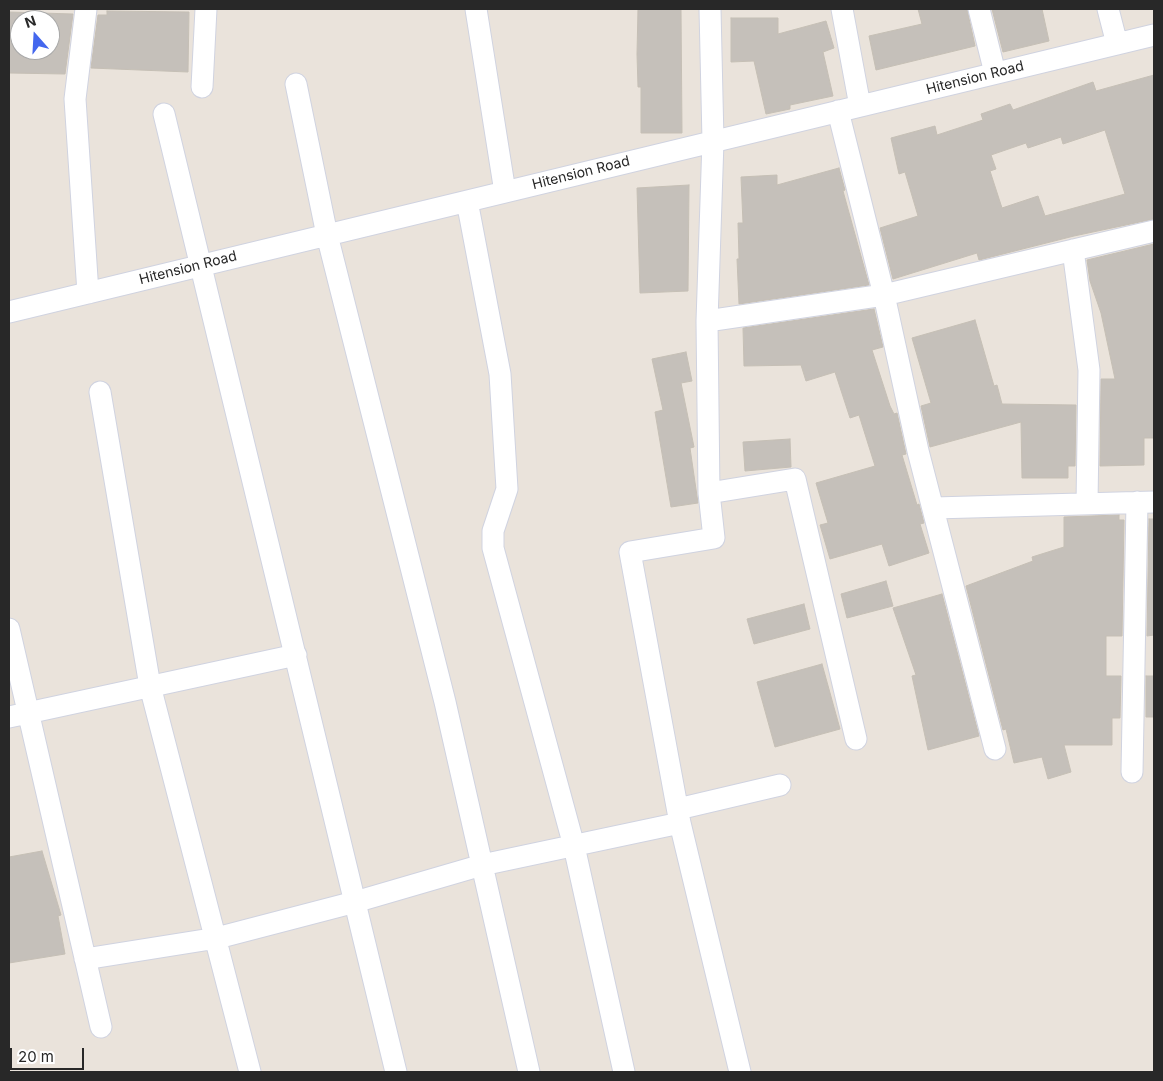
<!DOCTYPE html>
<style>
body{margin:0}
#map{position:relative;width:1163px;height:1081px;overflow:hidden;background:#eae3db;font-family:Inter,sans-serif}
canvas{display:block}
.frame{position:absolute;inset:0;border:10px solid #282828;pointer-events:none}
.north{position:absolute;left:10px;top:10px;width:50px;height:50px;box-sizing:border-box;background:#fff;border:1px solid #a9a9a9;border-radius:50%;rotate:341deg;font-size:14px;font-weight:700;line-height:20px;text-align:center;color:#282828}
.north::after{content:'';display:block;margin:auto;width:18px;height:22px;background:#4467ee;clip-path:polygon(50% 0,100% 100%,50% 72%,0 100%)}
.scale{position:absolute;left:10px;top:1048px;width:74px;height:22px;box-sizing:border-box;border:2px solid #282828;border-top:0;padding-left:6px;font-size:15px;line-height:18px;white-space:nowrap;color:#282828;-webkit-text-stroke:4px #fff;paint-order:stroke}
</style>
<div id="map">
<canvas width="1163" height="1081"></canvas>
<div class="frame"></div>
<div class="north">N</div>
<div class="scale">20 m</div>
</div>
<script>
const context = document.querySelector('canvas').getContext('2d');
context.lineJoin = 'round';
function fillPath(path, color) {
  context.fillStyle = color;
  context.fill(path, 'evenodd');
}
function shape(rows) {
  const path = new Path2D();
  for (const r of rows) {
    path.moveTo(r[0], r[1]);
    for (let i = 2; i < r.length; i += 2) path.lineTo(r[i], r[i + 1]);
  }
  return path;
}
function stroke(path, color, width, dash) {
  context.strokeStyle = color;
  context.lineWidth = width;
  context.lineCap = dash ? 'butt' : 'round';
  context.setLineDash(dash || []);
  context.stroke(path);
}
function write(font, color, halo, rows, align = 'center') {
  context.font = font + ' Inter,sans-serif';
  context.lineWidth = 5;
  context.setLineDash([]);
  context.textBaseline = 'middle';
  context.strokeStyle = halo;
  context.fillStyle = color;
  for (const [text, x, y, turn = 0] of rows) {
    context.save();
    context.translate(x, y);
    context.rotate((+turn || 0) * Math.PI / 180);
    context.textAlign = isNaN(turn) ? turn : align;
    if (halo) context.strokeText(text, 0, 0);
    context.fillText(text, 0, 0);
    context.restore();
  }
}
const building = shape([
 [638,9,681,9,682,133,641,133,641,87,638,87,637,54,638,9],
 [918,9,967,9,975,46,876,70,869,36,922,24,918,9],
 [992,9,1042,9,1049,41,1003,52,992,9],
 [107,11,189,12,188,72,91,68,98,15,107,15,107,11],
 [9,12,73,14,65,74,9,73,9,12],
 [20,20,50,20,50,50,20,50,20,20],
 [731,18,778,18,778,34,826,21,834,48,823,52,833,96,790,105,790,109,766,114,754,61,731,62,731,18],
 [1154,75,1154,219,1074,236,979,260,977,253,893,279,880,228,918,216,905,172,899,174,891,138,935,126,937,135,983,120,981,114,1010,104,1013,110,1093,82,1096,91,1154,75],
 [1105,130,1125,194,1045,216,1038,196,1002,208,990,171,996,169,991,155,1026,143,1028,148,1061,137,1063,144,1105,130],
 [839,168,845,190,843,191,869,285,739,304,737,259,739,259,738,223,743,223,741,177,777,175,777,185,839,168],
 [689,185,688,291,640,293,637,188,689,185],
 [1154,244,1154,438,1144,438,1144,465,1100,466,1101,379,1115,379,1101,313,1090,281,1087,260,1154,244],
 [874,309,883,347,872,350,890,406,894,414,897,413,906,454,902,455,917,505,919,504,924,523,920,524,929,553,889,566,882,544,830,559,820,525,828,523,816,483,875,466,859,415,850,418,835,372,806,381,801,365,744,366,743,328,874,309],
 [975,320,994,386,997,385,1002,404,1076,405,1075,466,1068,466,1068,478,1022,478,1021,422,930,447,921,406,931,403,912,338,975,320],
 [686,352,692,381,681,383,694,447,690,448,698,503,671,507,655,412,663,410,652,359,686,352],
 [790,439,791,467,745,471,743,442,790,439],
 [1119,515,1119,520,1124,520,1122,636,1106,636,1106,676,1121,676,1120,718,1112,718,1112,745,1064,745,1071,772,1048,779,1042,757,1014,763,1006,729,1003,730,966,586,1033,561,1032,557,1064,547,1064,517,1119,515],
 [1149,519,1154,519,1154,635,1147,636,1149,519],
 [886,581,893,606,847,618,841,594,886,581],
 [942,594,979,736,928,750,912,676,916,675,893,608,942,594],
 [804,604,810,629,754,644,747,619,804,604],
 [822,664,840,729,775,747,757,682,822,664],
 [1146,676,1154,676,1154,717,1146,717,1146,676],
 [42,851,61,915,58,916,65,954,9,963,9,857,42,851]
]);
const street = shape([
 [86,9,75,99,88,293],
 [476,9,505,192],
 [710,9,713,141,707,321,709,493,795,479,856,739],
 [842,9,860,106],
 [979,9,995,73],
 [1108,9,1117,44],
 [296,84,327,235,445,702,529,1072],
 [202,87,206,9],
 [838,111,884,295,918,451,995,749],
 [164,114,396,1072],
 [467,201,500,374,507,489,493,531,493,548,574,846,624,1072],
 [1073,250,1089,370,1087,504],
 [9,312,1154,35],
 [707,321,884,295,1154,231],
 [100,392,150,686,250,1072],
 [709,493,714,538,630,552,680,823,740,1072],
 [934,508,1154,502],
 [9,629,101,1027],
 [9,717,296,655],
 [1132,772,1137,502],
 [678,809,780,785],
 [85,959,217,938,355,902,482,865,680,823]
]);
const streetNames = [
 ["Hitension Road",975,78,-14],
 ["Hitension Road",581,173,-14],
 ["Hitension Road",188,268,-14]
];
fillPath(building, '#c5c0ba');
stroke(building, '#c5bfb5', 1);
stroke(street, '#d0d3e0', 23);
stroke(street, '#fff', 21);
write('14px', '#282828', '#fff', streetNames);
</script>
